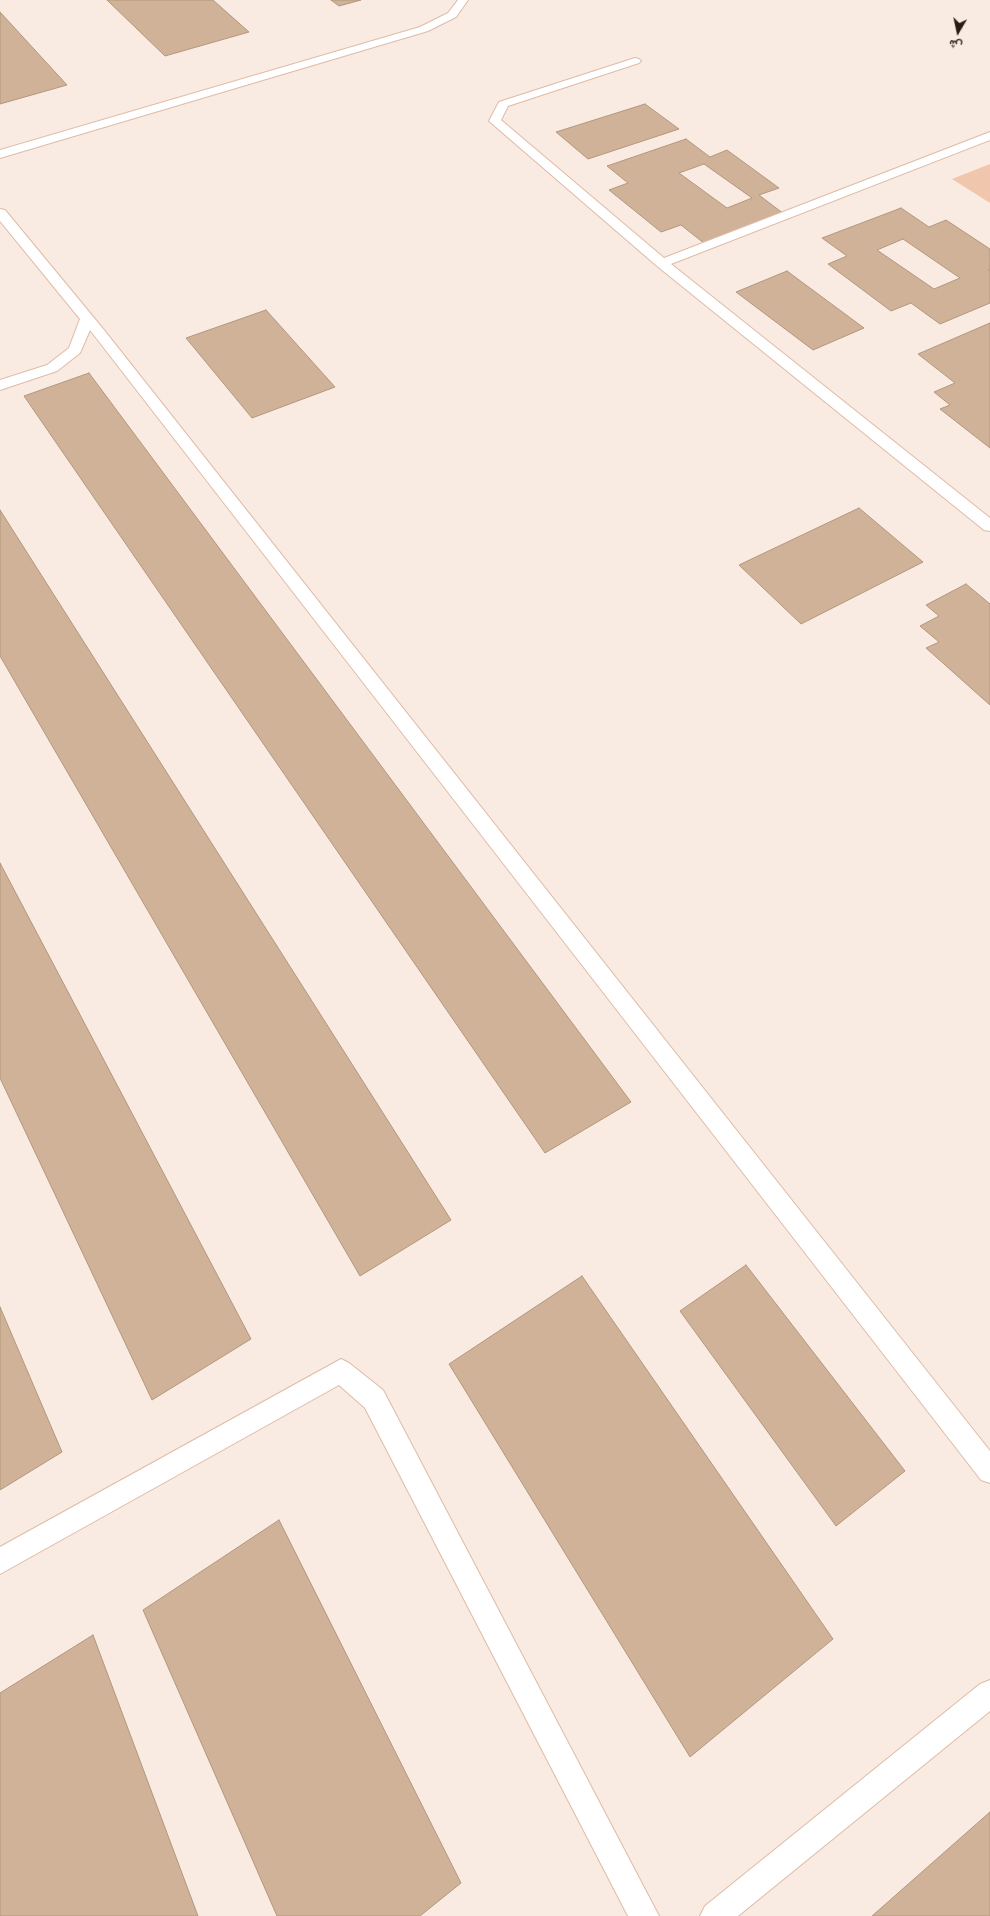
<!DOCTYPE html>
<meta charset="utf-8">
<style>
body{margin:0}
#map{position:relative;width:990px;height:1916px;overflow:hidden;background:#faebe2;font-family:"Work Sans",Vazirmatn,sans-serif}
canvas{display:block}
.north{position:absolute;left:938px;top:12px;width:40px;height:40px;-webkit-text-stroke:3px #faebe2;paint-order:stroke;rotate:189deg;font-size:11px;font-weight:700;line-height:16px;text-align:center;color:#281b13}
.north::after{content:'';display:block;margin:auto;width:14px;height:18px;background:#281b13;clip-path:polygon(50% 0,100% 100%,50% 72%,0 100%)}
</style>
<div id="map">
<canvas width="990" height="1916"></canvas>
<div class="north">ش</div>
</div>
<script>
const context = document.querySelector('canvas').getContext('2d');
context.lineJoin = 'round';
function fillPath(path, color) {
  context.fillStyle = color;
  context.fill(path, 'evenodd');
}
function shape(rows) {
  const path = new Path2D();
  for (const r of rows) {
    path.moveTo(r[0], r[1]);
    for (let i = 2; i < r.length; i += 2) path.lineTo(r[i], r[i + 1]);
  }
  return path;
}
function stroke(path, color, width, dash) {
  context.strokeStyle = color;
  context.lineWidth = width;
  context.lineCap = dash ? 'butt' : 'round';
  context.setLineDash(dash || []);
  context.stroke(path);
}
const green = shape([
 [990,164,990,203,952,179]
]);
const building = shape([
 [107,0,213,0,249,32,165,56,107,0],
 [331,0,361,0,339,6,331,0],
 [0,12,67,85,0,104,0,12],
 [645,104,679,129,588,159,556,132,645,104],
 [686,139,710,157,727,150,779,188,759,195,784,214,705,244,681,225,661,232,609,190,628,183,607,166,686,139],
 [704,164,752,198,727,208,679,173,704,164],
 [901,208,929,227,946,220,990,249,990,269,988,270,990,271,990,303,940,324,911,303,891,311,828,264,847,256,822,238,901,208],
 [903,239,960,278,934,289,877,250,903,239],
 [787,271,864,328,813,350,736,292,787,271],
 [266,310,335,387,252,418,186,338,266,310],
 [990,323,990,448,940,409,950,405,934,392,955,383,918,354,990,323],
 [89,373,631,1102,545,1153,24,396,89,373],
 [859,508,923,562,801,624,739,565,859,508],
 [0,510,451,1220,360,1276,0,656,0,510],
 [966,584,990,604,990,705,926,648,939,642,920,626,939,616,926,605,966,584],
 [0,863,251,1339,152,1400,0,1078,0,863],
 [746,1265,905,1471,836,1526,680,1311,746,1265],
 [582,1276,833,1639,690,1757,449,1364,582,1276],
 [0,1307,62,1452,0,1490,0,1307],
 [279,1520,461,1883,420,1916,277,1916,143,1610,279,1520],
 [93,1635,198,1916,0,1916,0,1693,93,1635],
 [990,1812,990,1916,872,1916,990,1812]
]);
const service = shape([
 [458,0,468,0,456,17,428,31,0,158,0,150,420,27,448,13,458,0],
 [635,58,639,59,641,61,639,63,508,106,501,120,664,258,990,132,990,140,671,264,990,518,990,531,984,530,657,266,489,121,499,102,635,58],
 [0,209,5,210,104,330,990,1451,990,1483,981,1480,90,330,80,353,57,371,0,390,0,380,47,365,69,348,80,319,0,221,0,209],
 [341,1359,349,1363,383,1390,659,1916,628,1916,365,1408,339,1385,0,1574,0,1547,341,1359],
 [990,1680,990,1711,738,1916,700,1916,705,1906,980,1684,990,1680]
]);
fillPath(green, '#f0c6ac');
fillPath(building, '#cfb297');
stroke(building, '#b3977d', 1);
stroke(service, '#debba6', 2);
fillPath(service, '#fff');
</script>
